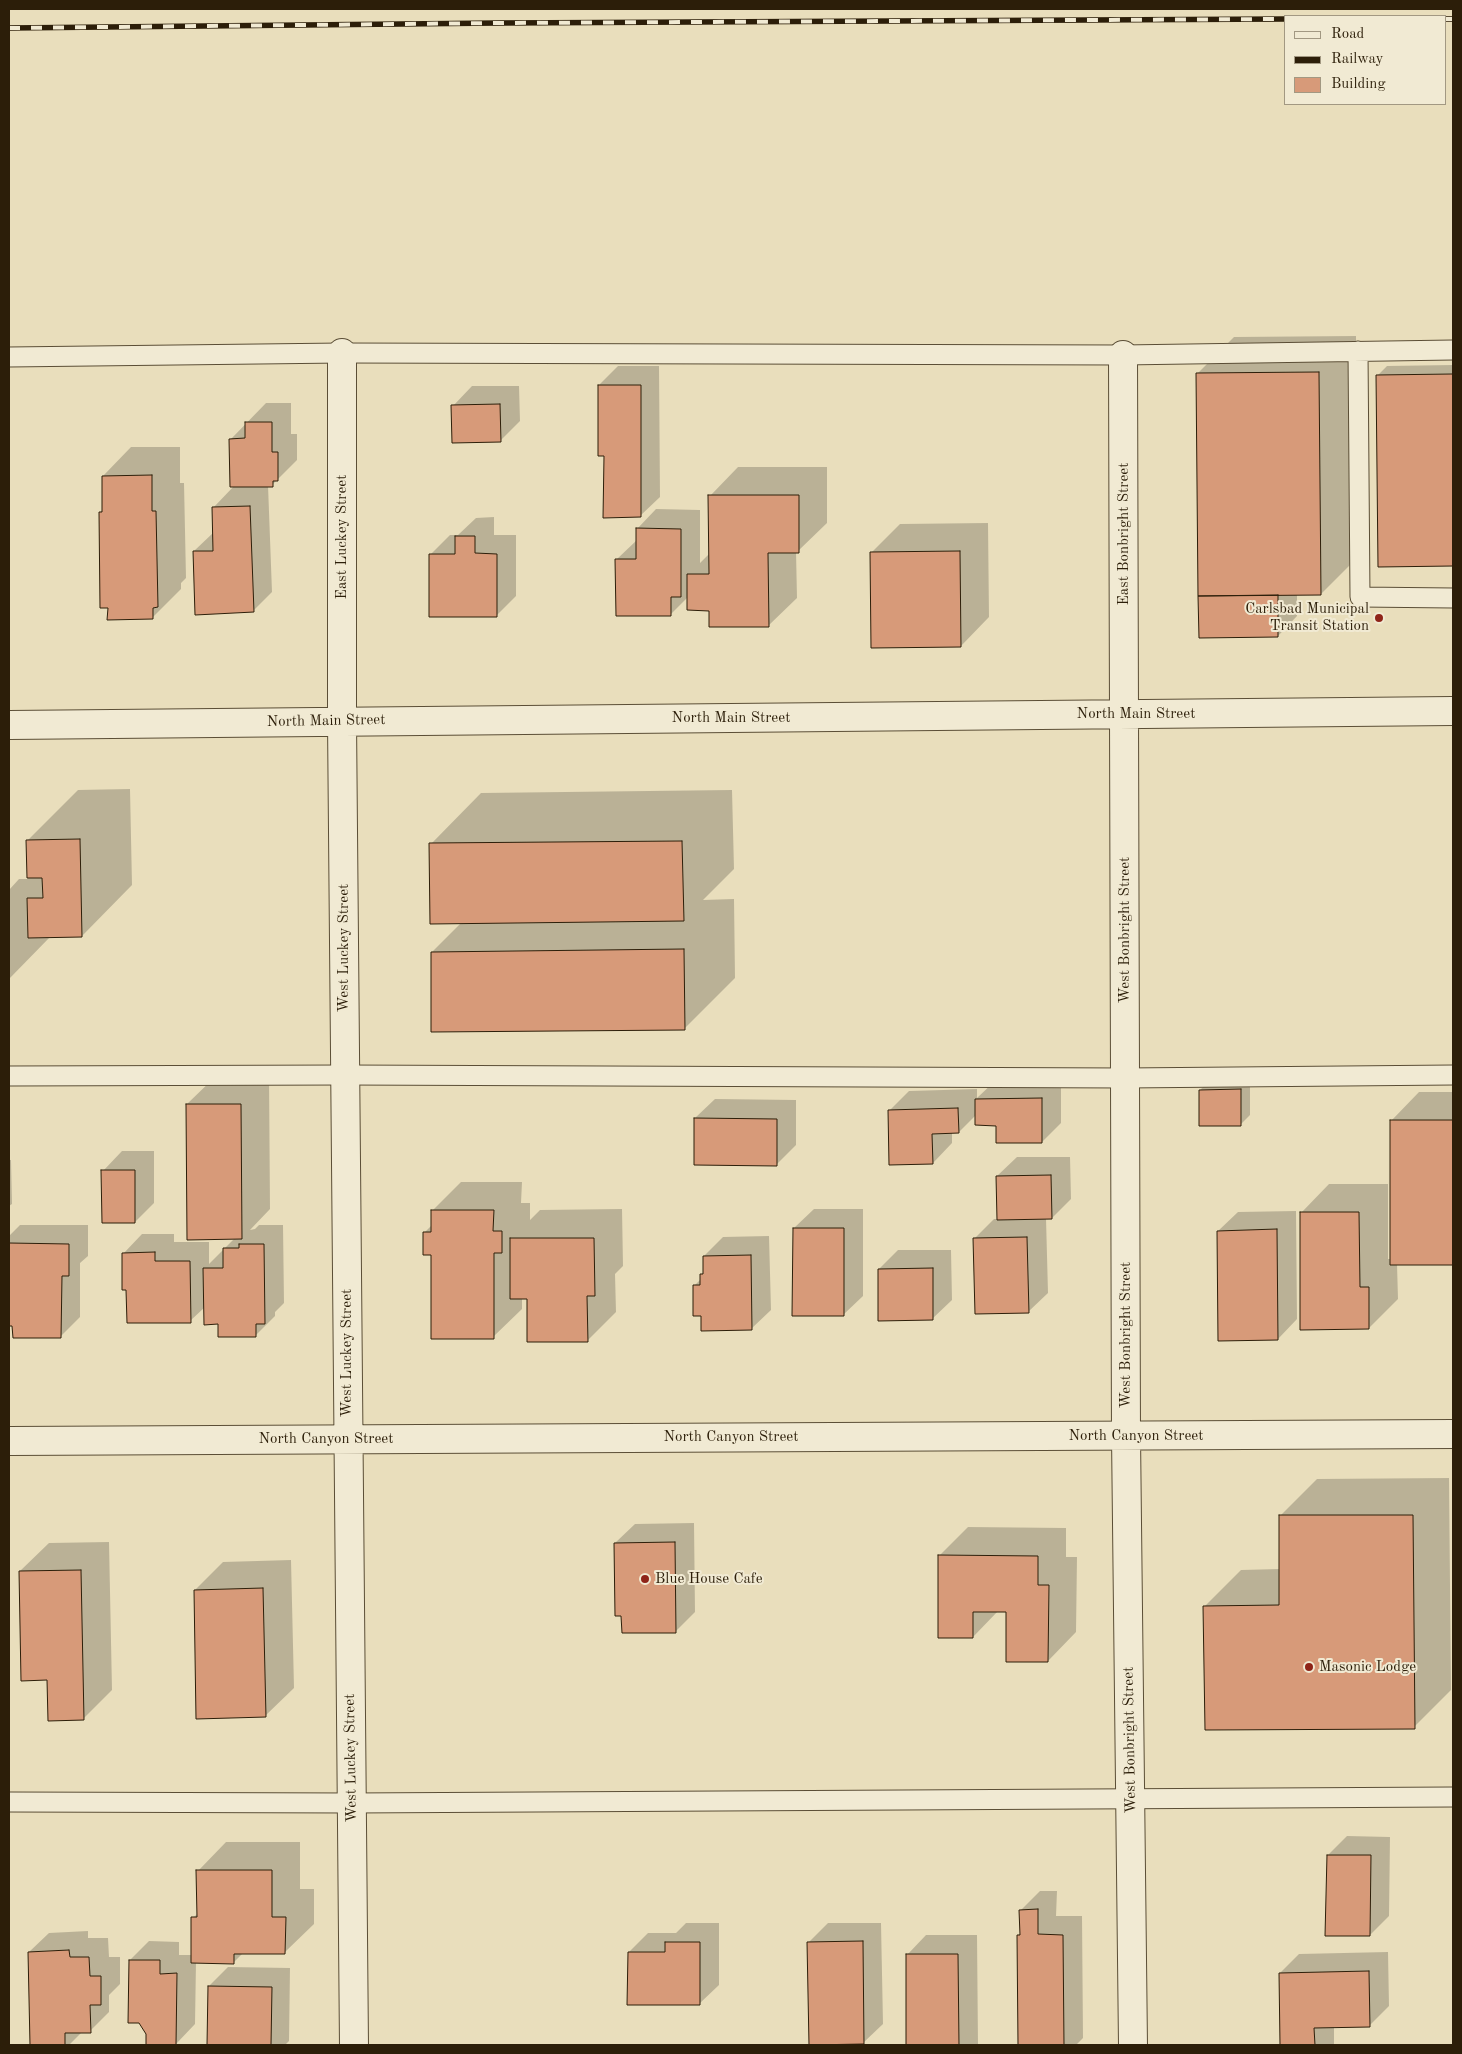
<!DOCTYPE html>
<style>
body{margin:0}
#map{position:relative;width:1462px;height:2054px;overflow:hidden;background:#e9debc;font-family:"Old Standard TT",serif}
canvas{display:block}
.frame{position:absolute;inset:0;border:10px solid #2c1e09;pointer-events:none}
.legend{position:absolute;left:1284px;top:15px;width:162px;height:90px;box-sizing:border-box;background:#f1ead3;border:1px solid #a29882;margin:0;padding:6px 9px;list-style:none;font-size:15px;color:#2c1e09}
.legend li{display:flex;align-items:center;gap:10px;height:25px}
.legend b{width:25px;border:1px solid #a29882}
</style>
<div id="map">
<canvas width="1462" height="2054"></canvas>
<div class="frame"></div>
<ul class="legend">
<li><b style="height:6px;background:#f1ead3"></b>Road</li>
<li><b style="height:6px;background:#2c1e09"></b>Railway</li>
<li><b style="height:14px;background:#d79a79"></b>Building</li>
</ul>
</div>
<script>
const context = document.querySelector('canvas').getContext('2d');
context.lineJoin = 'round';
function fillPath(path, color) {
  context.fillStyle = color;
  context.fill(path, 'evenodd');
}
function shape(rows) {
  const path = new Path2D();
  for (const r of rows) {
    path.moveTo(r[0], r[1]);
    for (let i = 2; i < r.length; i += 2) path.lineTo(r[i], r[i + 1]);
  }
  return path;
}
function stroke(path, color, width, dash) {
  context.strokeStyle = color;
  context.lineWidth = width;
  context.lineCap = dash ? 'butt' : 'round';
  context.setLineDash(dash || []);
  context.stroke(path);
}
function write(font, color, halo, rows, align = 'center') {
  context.font = font + ' "Old Standard TT",serif';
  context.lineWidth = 4;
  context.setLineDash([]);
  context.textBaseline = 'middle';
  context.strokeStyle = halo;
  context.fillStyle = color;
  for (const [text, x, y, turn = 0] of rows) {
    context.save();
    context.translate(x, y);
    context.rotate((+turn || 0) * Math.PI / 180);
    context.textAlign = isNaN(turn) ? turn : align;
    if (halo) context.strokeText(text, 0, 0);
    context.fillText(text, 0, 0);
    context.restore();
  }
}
const shadow = shape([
 [1356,336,1358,557,1321,594,1297,594,1297,616,1278,636,1197,374,1234,337],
 [1453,365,1453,565,1379,565,1378,375,1387,366],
 [618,366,659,366,660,497,640,516,605,455,599,385],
 [472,386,519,386,520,421,500,441,453,406],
 [266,403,291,403,291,434,297,434,297,460,272,485,268,485,272,592,253,611,194,551,214,532,213,508,234,486,231,439],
 [131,447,180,447,180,483,184,483,186,578,181,583,181,589,152,618,109,606,100,512,104,509,103,476],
 [738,467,827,467,827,523,798,551,796,551,797,598,768,626,710,609,689,596,670,615,617,559,637,540,637,529,656,509,700,510,700,563,710,553,710,496],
 [494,517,494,535,516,535,516,596,497,615,430,555,450,535,458,535,476,518],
 [988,523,989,617,961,646,871,553,900,524],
 [130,789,132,885,82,936,51,936,9,979,9,890,19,879,28,879,28,840,78,790],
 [732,790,734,869,703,900,734,899,735,978,684,1029,432,952,462,922,431,844,481,793],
 [269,1075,270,1209,250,1230,255,1229,259,1225,283,1225,284,1303,275,1312,275,1316,256,1335,205,1307,190,1321,128,1289,123,1254,142,1234,174,1234,174,1242,209,1242,209,1264,235,1238,187,1104,216,1076],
 [996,1080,1061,1080,1061,1123,1042,1142,976,1115,959,1132,952,1132,952,1143,933,1163,890,1110,909,1091,977,1089,977,1098],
 [1250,1080,1250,1115,1241,1124,1200,1090,1209,1081],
 [1419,1092,1453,1092,1453,1264,1397,1264,1398,1299,1369,1328,1301,1213,1329,1184,1388,1184,1388,1259,1391,1259,1391,1121],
 [715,1099,796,1100,796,1145,777,1164,695,1118],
 [122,1151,154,1151,154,1203,135,1222,103,1171],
 [1017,1157,1070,1157,1071,1199,1052,1218,1046,1218,1048,1293,1028,1312,975,1238,994,1219,998,1219,997,1176],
 [9,1160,11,1160,12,1204,9,1206],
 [461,1182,522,1182,521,1203,530,1203,530,1220,540,1210,622,1209,623,1266,615,1274,616,1312,587,1341,528,1298,522,1298,522,1309,493,1337,433,1254,424,1233,432,1225,432,1211],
 [814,1209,863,1209,863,1296,843,1315,794,1228],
 [1296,1211,1297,1319,1278,1339,1218,1231,1238,1212],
 [20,1225,88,1225,88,1256,80,1263,80,1317,60,1337,9,1325,9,1236],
 [769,1236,771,1310,751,1329,702,1315,694,1286,702,1278,702,1274,704,1272,704,1256,723,1237],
 [898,1250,951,1250,952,1300,932,1319,879,1269],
 [1449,1478,1451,1690,1414,1727,1204,1607,1241,1570,1280,1569,1280,1516,1317,1479],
 [694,1523,695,1612,676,1631,615,1543,635,1524],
 [968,1527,1066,1528,1066,1557,1077,1557,1076,1632,1048,1661,1007,1610,999,1610,973,1637,939,1556],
 [109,1542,112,1690,83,1719,48,1679,20,1571,49,1543],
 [291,1560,294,1688,265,1716,195,1590,223,1562],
 [1347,1836,1390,1837,1389,1916,1370,1935,1328,1855],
 [226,1842,300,1842,300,1889,314,1889,314,1924,285,1952,244,1952,234,1962,196,1962,195,2024,176,2044,147,2033,130,1960,149,1941,179,1942,179,1955,192,1955,193,1918,198,1913,198,1871],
 [1040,1891,1057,1891,1056,1916,1082,1916,1083,2038,1076,2045,1019,2045,1018,1935,1021,1933,1021,1910],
 [686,1923,719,1923,719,1985,699,2004,629,1952,648,1933,676,1933],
 [828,1923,881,1923,883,2024,863,2043,809,1942],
 [88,1931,88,1938,108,1938,109,1957,120,1957,120,1984,109,1995,109,2012,90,2031,83,2031,69,2045,31,2045,29,1952,49,1933],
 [926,1935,977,1935,978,2045,908,2045,907,1955],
 [1388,1952,1389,2006,1369,2026,1334,2026,1334,2045,1281,2045,1280,1973,1299,1954],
 [228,1967,290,1968,289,2041,285,2045,208,2045,209,1986]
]);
const building = shape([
 [1319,372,1321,595,1198,596,1196,373,1319,372],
 [1453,374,1453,566,1378,567,1376,375,1453,374],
 [598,385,641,385,641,517,603,518,604,456,598,456,598,385],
 [500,404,501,442,452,443,451,405,500,404],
 [245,422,272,422,272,452,278,452,278,481,273,481,273,487,230,487,229,439,245,438,245,422],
 [152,475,152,511,156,511,158,607,153,608,153,619,107,620,108,608,100,608,99,512,102,512,102,476,152,475],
 [708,495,799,495,799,553,768,553,769,627,709,627,709,611,687,610,687,574,709,574,708,495],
 [250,506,254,612,195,615,193,551,213,551,212,507,250,506],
 [636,528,681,529,681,597,671,597,671,616,616,616,615,559,636,559,636,528],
 [455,536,475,536,475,553,497,554,497,617,429,617,429,554,455,554,455,536],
 [960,551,961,647,871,648,870,552,960,551],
 [1278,595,1278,637,1199,638,1198,596,1278,595],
 [80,839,82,937,28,938,27,898,43,898,42,878,27,878,26,840,80,839],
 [682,841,684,921,430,924,429,843,682,841],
 [684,949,685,1030,431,1032,431,952,684,949],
 [1241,1089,1241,1126,1199,1126,1199,1090,1241,1089],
 [1042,1098,1042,1143,996,1143,996,1126,975,1125,975,1099,1042,1098],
 [186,1104,241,1104,242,1239,187,1240,186,1104],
 [958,1108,959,1133,932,1134,933,1164,889,1165,888,1110,958,1108],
 [694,1118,777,1119,777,1166,694,1165,694,1118],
 [1390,1120,1453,1120,1453,1265,1390,1265,1390,1120],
 [101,1170,135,1170,135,1223,102,1223,101,1170],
 [1051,1175,1052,1219,997,1220,996,1176,1051,1175],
 [431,1210,494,1210,493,1231,502,1231,502,1253,494,1253,494,1339,431,1339,431,1255,423,1255,423,1232,431,1232,431,1210],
 [1300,1212,1359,1212,1360,1287,1369,1287,1369,1329,1300,1330,1300,1212],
 [793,1228,844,1228,844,1316,792,1316,793,1228],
 [1277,1229,1278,1340,1218,1341,1217,1231,1277,1229],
 [1027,1237,1029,1313,975,1314,973,1238,1027,1237],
 [510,1238,594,1238,595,1296,587,1296,588,1342,527,1342,527,1299,510,1299,510,1238],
 [9,1243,69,1244,69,1276,62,1276,61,1338,13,1338,12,1326,9,1326,9,1243],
 [239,1244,264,1244,265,1324,256,1324,256,1337,218,1337,218,1324,204,1325,203,1268,223,1268,223,1248,239,1248,239,1244],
 [155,1252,155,1261,190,1261,191,1323,127,1323,126,1290,122,1290,122,1253,155,1252],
 [751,1255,752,1330,701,1331,701,1316,693,1316,693,1285,700,1285,700,1274,703,1274,703,1256,751,1255],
 [933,1268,933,1320,878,1321,878,1269,933,1268],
 [1279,1515,1413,1515,1415,1729,1205,1730,1203,1606,1279,1605,1279,1515],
 [675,1542,676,1633,622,1633,621,1616,615,1616,614,1543,675,1542],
 [938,1555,1038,1556,1038,1585,1049,1585,1048,1662,1006,1662,1006,1612,973,1612,973,1638,938,1638,938,1555],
 [81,1570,84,1720,48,1721,47,1680,21,1681,19,1571,81,1570],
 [263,1588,266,1717,196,1719,194,1590,263,1588],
 [1327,1855,1371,1855,1370,1936,1325,1936,1327,1855],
 [196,1870,272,1870,272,1917,286,1917,285,1954,234,1954,234,1964,191,1963,191,1917,197,1917,196,1870],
 [1038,1909,1038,1934,1063,1935,1064,2045,1018,2045,1017,1935,1020,1935,1019,1910,1038,1909],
 [863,1941,864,2044,809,2045,807,1942,863,1941],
 [665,1942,700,1942,700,2005,627,2005,628,1952,665,1952,665,1942],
 [69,1950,70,1957,89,1957,90,1976,101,1976,101,2005,90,2005,91,2033,65,2033,65,2045,30,2045,28,1952,69,1950],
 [906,1954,958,1954,959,2045,906,2045,906,1954],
 [129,1960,160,1960,160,1974,177,1973,176,2045,146,2045,146,2034,139,2023,128,2023,129,1960],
 [1369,1971,1370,2027,1314,2028,1315,2045,1280,2045,1279,1973,1369,1971],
 [208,1986,272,1987,271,2045,207,2045,208,1986]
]);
const lane = shape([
 [1358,351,1360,597,1453,598],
 [9,357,342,353,1123,355,1453,350],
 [9,1076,345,1075,1125,1078,1453,1075],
 [9,1802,352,1803,1453,1797]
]);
const street = shape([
 [342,353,342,721,354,2045],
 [1123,355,1126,1436,1133,2045],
 [9,725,1453,711],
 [9,1441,1453,1434]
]);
const rail = shape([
 [1446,19,1453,19],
 [9,28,499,23,1286,19]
]);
const markers = [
 [1379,618,5,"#8f2418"],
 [645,1579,5,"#8f2418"],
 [1309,1667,5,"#8f2418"]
];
const streetNames = [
 ["East Bonbright Street",1124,534,-90],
 ["East Luckey Street",342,537,-90],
 ["North Main Street",1136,714],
 ["North Main Street",731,718],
 ["North Main Street",326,721,-1],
 ["West Bonbright Street",1125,930,-90],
 ["West Luckey Street",344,948,-90],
 ["West Bonbright Street",1126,1335,-90],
 ["West Luckey Street",347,1353,-90],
 ["North Canyon Street",1136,1436],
 ["North Canyon Street",731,1437],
 ["North Canyon Street",326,1439],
 ["West Bonbright Street",1130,1740,-91],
 ["West Luckey Street",351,1758,-91]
];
const poiNames = [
 ["Carlsbad Municipal",1369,609,"right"],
 ["Transit Station",1369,626,"right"],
 ["Blue House Cafe",655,1579],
 ["Masonic Lodge",1319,1667]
];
fillPath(shadow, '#0003');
fillPath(building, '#d79a79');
stroke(building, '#2c1e09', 1);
stroke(lane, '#5b4e36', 21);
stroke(street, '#5b4e36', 30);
stroke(lane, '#f1ead3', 19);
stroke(street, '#f1ead3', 28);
stroke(rail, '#2c1e09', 5.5);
stroke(rail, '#f1ead3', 4, [11]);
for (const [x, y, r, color] of markers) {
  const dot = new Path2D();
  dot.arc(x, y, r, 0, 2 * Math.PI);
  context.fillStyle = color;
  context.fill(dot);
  stroke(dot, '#f1ead3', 2);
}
write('15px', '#2c1e09', '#f1ead3', streetNames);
write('15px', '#2c1e09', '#f1ead3', poiNames, 'left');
</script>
